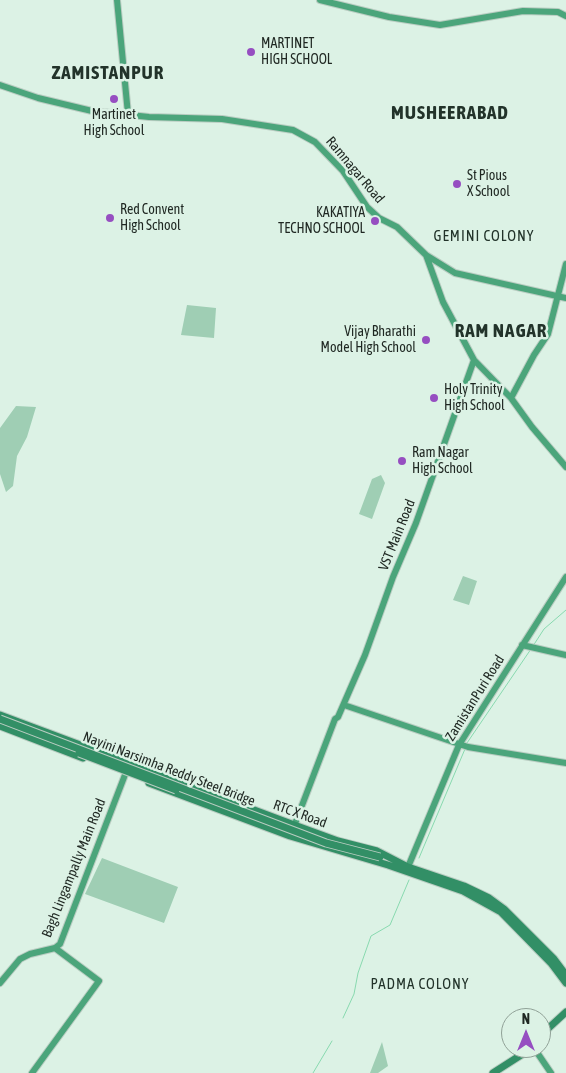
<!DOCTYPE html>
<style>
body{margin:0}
#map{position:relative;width:566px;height:1073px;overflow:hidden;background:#dcf2e5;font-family:"Asap Condensed",sans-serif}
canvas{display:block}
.north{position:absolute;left:501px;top:1008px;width:50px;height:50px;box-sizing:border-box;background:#dcf2e5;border:1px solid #90a197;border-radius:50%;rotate:0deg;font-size:14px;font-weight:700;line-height:20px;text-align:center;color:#1f2722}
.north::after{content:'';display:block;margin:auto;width:18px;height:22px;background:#964ec1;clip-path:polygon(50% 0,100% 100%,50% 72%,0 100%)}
</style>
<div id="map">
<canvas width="566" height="1073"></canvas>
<div class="north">N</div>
</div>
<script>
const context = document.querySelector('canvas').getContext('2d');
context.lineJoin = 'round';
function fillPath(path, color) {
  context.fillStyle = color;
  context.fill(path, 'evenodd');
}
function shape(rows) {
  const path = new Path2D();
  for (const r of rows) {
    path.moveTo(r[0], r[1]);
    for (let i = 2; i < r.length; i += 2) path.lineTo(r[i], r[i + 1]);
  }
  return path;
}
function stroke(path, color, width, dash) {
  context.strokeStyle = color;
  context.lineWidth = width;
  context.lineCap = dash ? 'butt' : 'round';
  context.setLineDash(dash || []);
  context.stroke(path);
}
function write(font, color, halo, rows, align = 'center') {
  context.font = font + ' "Asap Condensed",sans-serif';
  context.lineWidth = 5;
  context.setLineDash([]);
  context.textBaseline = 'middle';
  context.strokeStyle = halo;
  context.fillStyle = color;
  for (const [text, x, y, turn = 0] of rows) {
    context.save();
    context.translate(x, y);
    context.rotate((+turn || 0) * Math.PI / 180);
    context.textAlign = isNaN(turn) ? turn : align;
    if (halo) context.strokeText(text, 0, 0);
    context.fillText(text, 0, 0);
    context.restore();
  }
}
const green = shape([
 [187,305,216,308,214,338,181,335],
 [16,406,36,407,27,437,17,456,13,486,6,492,0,474,0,428],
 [381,475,385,483,372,519,359,514,372,479],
 [463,576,477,581,469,605,453,600],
 [102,858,178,887,164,923,85,894],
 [382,1042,388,1066,378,1073,370,1073]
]);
const stream = shape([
 [533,646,544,629,566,610],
 [467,743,531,649],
 [419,858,465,749],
 [343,1018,354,994,358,973,371,936,390,925,409,880],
 [313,1073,332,1041]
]);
const secondary = shape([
 [117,0,128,114],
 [320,0,389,17,440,25,523,11,558,12,566,16],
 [0,85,38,98,92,111,149,117,222,119,293,130,315,142,343,171,367,207,379,218,397,227,426,255,443,302,474,360,511,398,532,427,566,467],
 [426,255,455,273,566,298],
 [511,398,534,355,548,334,566,264],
 [522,645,566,655],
 [344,705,468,747,566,763],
 [293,829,335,719,338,717,365,655,393,577,416,523,474,360],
 [408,867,459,745,566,577],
 [0,983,20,959,30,954,55,948,60,944,128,767],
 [534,1048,551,1073],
 [32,1073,99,981,55,948]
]);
const primary = shape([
 [0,715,297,826,338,841,377,851,408,867,464,886,489,898,504,909,554,959,566,975],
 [0,726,83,758],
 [149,783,290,836,388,865,463,891,501,912,551,963,566,983],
 [541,1035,566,1012],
 [493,1073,532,1048]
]);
const primaryBridge = shape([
 [0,719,326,843,380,857],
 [79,753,176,790]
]);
const markers = [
 [251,52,5,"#964ec1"],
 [114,99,5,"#964ec1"],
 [457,184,5,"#964ec1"],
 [110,218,5,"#964ec1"],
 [375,221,5,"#964ec1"],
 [426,340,5,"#964ec1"],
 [434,398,5,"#964ec1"],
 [402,461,5,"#964ec1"]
];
const poiNames = [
 ["MARTINET",261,44],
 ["HIGH SCHOOL",261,60],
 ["Martinet",114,115,"center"],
 ["High School",114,131,"center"],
 ["St Pious",467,176],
 ["X School",467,192],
 ["Red Convent",120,210],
 ["High School",120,226],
 ["KAKATIYA",365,213,"right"],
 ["TECHNO SCHOOL",365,229,"right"],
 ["Vijay Bharathi",416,332,"right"],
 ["Model High School",416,348,"right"],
 ["Holy Trinity",444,390],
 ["High School",444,406],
 ["Ram Nagar",412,453],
 ["High School",412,469]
];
const streetNames = [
 ["Ramnagar Road",355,170,50],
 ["VST Main Road",397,535,-68],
 ["ZamistanPuri Road",475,698,-58],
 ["Nayini Narsimha Reddy Steel Bridge",169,769,21],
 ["RTC X Road",300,814,20],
 ["Bagh Lingampally Main Road",74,868,-68]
];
const neighbourhoodNames = [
 ["GEMINI COLONY",484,236],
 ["PADMA COLONY",420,984]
];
const districtNames = [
 ["ZAMISTANPUR",108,73],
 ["MUSHEERABAD",450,113],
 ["RAM NAGAR",501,331]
];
fillPath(green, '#9fceb4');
stroke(stream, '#88d9af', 1);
stroke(secondary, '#bacdc2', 8);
stroke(primary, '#bacdc2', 9);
stroke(secondary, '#4ba57b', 6);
stroke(primary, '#328f66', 7);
stroke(primaryBridge, '#bacdc2', 9, []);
stroke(primaryBridge, '#328f66', 7);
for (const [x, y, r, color] of markers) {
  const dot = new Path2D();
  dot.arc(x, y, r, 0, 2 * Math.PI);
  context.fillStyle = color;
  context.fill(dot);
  stroke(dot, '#dcf2e5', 2);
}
write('14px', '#1f2722', '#dcf2e5', poiNames, 'left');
write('14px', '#1f2722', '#dcf2e5', streetNames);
context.letterSpacing = '1px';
write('15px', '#22332a', '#dcf2e5', neighbourhoodNames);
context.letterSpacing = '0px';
context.letterSpacing = '1px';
write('bold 19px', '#22332a', '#dcf2e5', districtNames);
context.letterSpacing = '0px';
</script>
